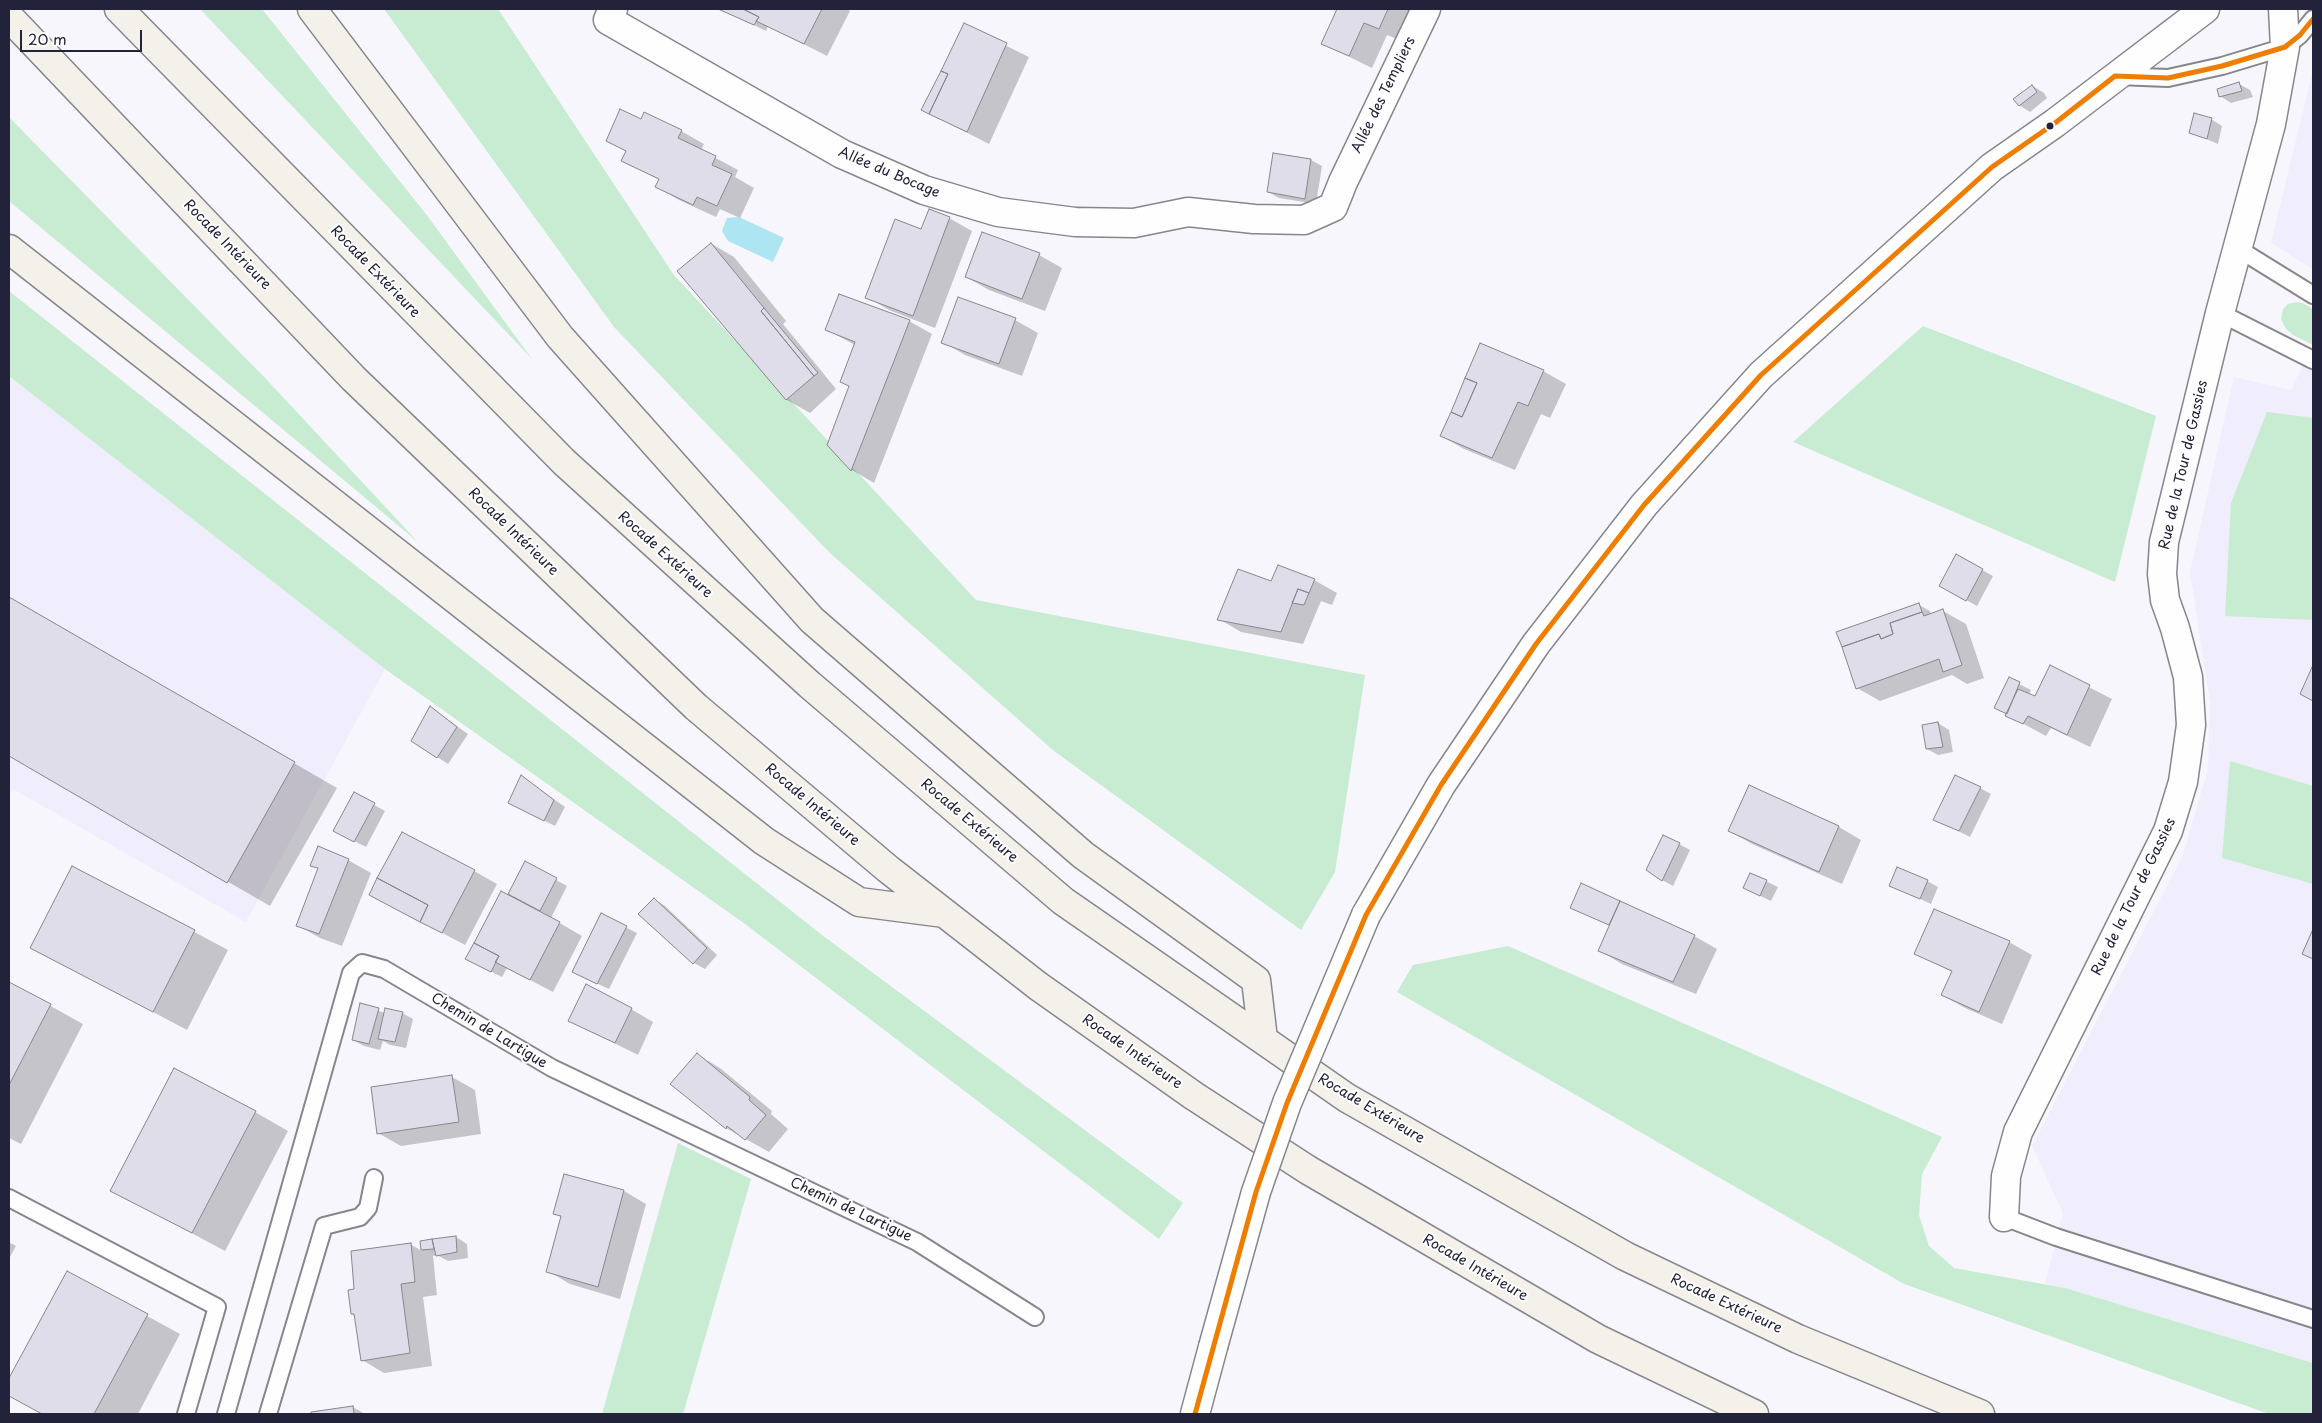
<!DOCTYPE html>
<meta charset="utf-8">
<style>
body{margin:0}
#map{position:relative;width:2322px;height:1423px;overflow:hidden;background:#f7f6fc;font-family:"Playpen Sans",sans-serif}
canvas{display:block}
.frame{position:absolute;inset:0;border:10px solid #22223b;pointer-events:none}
.scale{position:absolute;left:20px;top:30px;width:122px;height:22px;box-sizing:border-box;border:2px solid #22223b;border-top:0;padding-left:6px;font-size:15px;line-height:18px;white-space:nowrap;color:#22223b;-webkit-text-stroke:4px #fff;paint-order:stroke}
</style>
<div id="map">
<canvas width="2322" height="1423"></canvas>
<div class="frame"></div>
<div class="scale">20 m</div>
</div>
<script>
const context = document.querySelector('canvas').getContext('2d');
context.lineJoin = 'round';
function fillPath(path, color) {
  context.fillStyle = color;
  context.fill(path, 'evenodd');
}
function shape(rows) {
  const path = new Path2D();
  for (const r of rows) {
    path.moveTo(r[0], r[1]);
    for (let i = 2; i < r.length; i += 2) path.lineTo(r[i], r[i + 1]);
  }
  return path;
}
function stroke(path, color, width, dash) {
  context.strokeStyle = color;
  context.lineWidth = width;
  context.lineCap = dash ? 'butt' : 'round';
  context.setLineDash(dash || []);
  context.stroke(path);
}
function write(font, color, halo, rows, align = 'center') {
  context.font = font + ' "Playpen Sans",sans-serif';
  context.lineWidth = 4;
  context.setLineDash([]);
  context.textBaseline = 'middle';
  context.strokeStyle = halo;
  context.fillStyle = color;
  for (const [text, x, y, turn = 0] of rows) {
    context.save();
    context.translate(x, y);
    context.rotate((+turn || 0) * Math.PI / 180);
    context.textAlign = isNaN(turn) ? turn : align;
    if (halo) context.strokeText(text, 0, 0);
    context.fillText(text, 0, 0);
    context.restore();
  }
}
const built = shape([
 [2313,70,2313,269,2271,243],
 [2313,345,2313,1363,2065,1288,2045,1284,2063,1213,2032,1146,2183,855,2208,769,2210,702,2190,572,2234,377,2291,390],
 [9,376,385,669,246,922,13,789,9,796]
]);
const green = shape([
 [200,9,262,9,426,214,532,359],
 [384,9,498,9,674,275,976,600,1365,675,1335,872,1301,930,1054,751,830,553,614,327],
 [9,117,267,380,418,542,9,201],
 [9,291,822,935,1183,1203,1159,1239,745,924,385,669,9,376],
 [2296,302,2303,303,2313,309,2313,345,2293,335,2286,329,2281,319,2283,309,2288,304],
 [1923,326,2156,416,2115,582,1793,442],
 [2267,412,2313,418,2313,620,2225,616,2231,503],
 [2230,761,2313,786,2313,884,2222,858],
 [1508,946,1942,1137,1922,1174,1919,1215,1929,1246,1954,1268,2065,1288,2313,1363,2313,1414,2269,1414,1904,1284,1397,992,1413,965],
 [678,1143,751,1179,683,1414,602,1414]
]);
const water = shape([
 [739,217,784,238,773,262,728,241,722,231,727,218]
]);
const shadow = shape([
 [721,9,847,9,850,11,827,56,768,26,766,31],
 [1338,9,1416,9,1402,41,1387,35,1372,68,1323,44],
 [964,25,1029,57,989,144,942,120],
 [2239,84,2250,90,2253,97,2231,103,2220,96],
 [2033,86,2044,93,2047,98,2030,112,2019,105],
 [2211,119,2222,126,2218,144,2190,132],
 [642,120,681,131,704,144,701,150,738,170,735,177,754,188,740,218,720,209,716,217,679,200,657,187,660,180,622,160,627,152,607,141],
 [1311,160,1322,166,1316,204,1279,198,1268,192],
 [949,218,972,231,935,328,889,310,867,297],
 [712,244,734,257,786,321,783,324,836,389,810,413,787,400,679,271],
 [1039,255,1062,268,1045,311,989,290,966,277],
 [1015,320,1038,333,1022,376,965,355,943,342],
 [909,321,932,334,874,483,852,470,829,445,850,387,855,345,827,330],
 [1543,371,1566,384,1550,418,1541,414,1515,470,1464,449,1441,436],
 [1957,556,1993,576,1977,606,1941,586],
 [1314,580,1337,593,1332,605,1321,601,1303,644,1241,632,1219,619,1271,583],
 [9,598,337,788,270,906,9,755],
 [1919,605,1930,611,1931,615,1943,611,1966,624,1984,678,1967,684,1952,675,1880,701,1857,688],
 [2050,667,2112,699,2090,747,2051,728,2046,736,2007,715,2009,679,2031,690,2029,695,2036,698],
 [431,708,468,734,448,764,413,741],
 [1938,723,1949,730,1953,752,1938,755,1927,749],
 [522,777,565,807,555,826,521,809],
 [1750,787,1839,827,1861,840,1842,884,1752,844,1730,831],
 [1980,788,1991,794,1970,837,1934,819],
 [355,794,385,811,366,847,346,837],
 [1679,844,1690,850,1673,886,1662,880],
 [348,860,371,873,342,946,320,938,297,925,319,869,311,865],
 [525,863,567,886,551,918,582,936,553,992,507,968,502,977,478,965,515,897],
 [73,867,228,950,187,1030,32,948],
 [474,871,497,884,465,945,433,928],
 [1751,874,1778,887,1771,901,1756,894],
 [1927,881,1938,887,1931,904,1890,885],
 [1582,885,1694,936,1717,949,1696,994,1622,964,1600,951,1611,926,1572,907],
 [654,899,665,906,717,955,705,969,694,963],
 [601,915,637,933,609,989,585,978],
 [2009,942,2032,955,2002,1024,1965,1008,1942,995,1952,972,1916,953],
 [9,983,83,1024,21,1144,9,1138],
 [361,1005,385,1013,402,1013,413,1019,406,1048,390,1045,383,1041,380,1050,364,1046,353,1040],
 [631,1009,653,1022,638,1055,570,1021],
 [698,1055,720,1068,772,1111,771,1114,788,1129,769,1152,726,1128,672,1084],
 [452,1077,475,1090,481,1134,401,1146,378,1133],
 [255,1112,288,1131,225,1251,111,1190],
 [565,1175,624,1191,646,1204,620,1299,570,1284,548,1271,562,1218,554,1213],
 [456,1237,467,1244,468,1258,448,1261,437,1255,433,1256,437,1295,423,1297,432,1366,384,1373,362,1360,356,1316,352,1314,355,1290,410,1244,422,1251,421,1242],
 [9,1242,16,1246,9,1259],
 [67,1272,180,1334,138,1414,42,1414,9,1395,9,1381],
 [353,1407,365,1414,312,1414,312,1413]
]);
const building = shape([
 [718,9,743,9,759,17,754,25,718,9],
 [743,9,822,9,804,44,756,21,759,17,743,9],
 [1337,9,1388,9,1379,29,1364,23,1349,56,1321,44,1337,9],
 [964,23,1007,43,967,132,929,114,948,74,941,71,964,23],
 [941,71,948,74,929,114,921,110,941,71],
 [2239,82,2242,91,2219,97,2217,89,2239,82],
 [2032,85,2037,92,2019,106,2013,99,2032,85],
 [620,109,641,119,644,112,682,130,678,138,716,156,712,165,732,174,717,206,697,197,693,205,655,187,659,179,621,161,626,151,606,141,620,109],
 [2194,113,2212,118,2207,139,2189,133,2194,113],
 [1273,153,1311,159,1305,199,1267,192,1273,153],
 [929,209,950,217,913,316,865,298,895,219,921,229,929,209],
 [982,232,1040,253,1022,299,965,277,982,232],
 [711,243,764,308,761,311,814,376,786,400,677,271,711,243],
 [839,294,910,320,851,471,827,445,849,386,840,382,855,342,825,330,839,294],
 [958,297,1016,318,999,364,941,343,958,297],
 [764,308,818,373,814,376,761,311,764,308],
 [1480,343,1544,370,1528,406,1518,402,1492,458,1440,436,1451,412,1462,417,1477,383,1465,378,1480,343],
 [1465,378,1477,383,1462,417,1451,412,1465,378],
 [1956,554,1983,569,1966,601,1939,586,1956,554],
 [1278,565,1315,579,1309,593,1298,589,1281,632,1217,620,1238,569,1271,581,1278,565],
 [1298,589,1309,593,1304,605,1292,603,1298,589],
 [9,597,295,762,227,883,9,756,9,597],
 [1919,603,1922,612,1890,623,1893,634,1881,639,1879,634,1842,647,1836,632,1919,603],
 [1943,609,1962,665,1943,672,1939,659,1856,689,1842,647,1879,634,1881,639,1893,634,1890,623,1922,612,1924,616,1943,609],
 [2050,665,2090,685,2067,735,2028,716,2023,724,2005,716,2018,689,2035,696,2050,665],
 [2313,665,2313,701,2300,694,2313,665],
 [2009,677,2020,682,2007,714,1994,708,2009,677],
 [430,706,457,727,437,758,411,741,430,706],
 [1938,722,1943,747,1926,749,1922,725,1938,722],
 [521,775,554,800,544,821,508,803,521,775],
 [1955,775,1981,787,1959,831,1933,820,1955,775],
 [1749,785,1839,826,1819,872,1728,831,1749,785],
 [354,792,375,803,354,842,333,831,354,792],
 [402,832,475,870,442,933,420,922,428,905,377,878,402,832],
 [1663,835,1680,843,1662,881,1646,870,1663,835],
 [318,846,349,859,319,934,296,926,318,868,310,866,318,846],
 [525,861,557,878,540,911,508,894,525,861],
 [72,866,195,930,153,1012,30,948,72,866],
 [1897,867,1928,880,1920,899,1889,886,1897,867],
 [1750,873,1767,880,1760,896,1743,888,1750,873],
 [377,878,428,905,420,922,369,895,377,878],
 [1581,883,1620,901,1609,925,1570,908,1581,883],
 [501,891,560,922,530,980,495,962,499,956,474,943,501,891],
 [654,898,707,948,693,964,638,914,654,898],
 [1620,901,1695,935,1673,982,1598,951,1620,901],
 [1934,909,2010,941,1979,1012,1941,995,1952,971,1914,954,1934,909],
 [601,913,627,926,597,984,572,972,601,913],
 [2313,929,2313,959,2302,954,2313,929],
 [474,943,499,956,491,972,465,959,474,943],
 [9,982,51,1004,9,1085,9,982],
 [586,984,632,1008,615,1043,568,1021,586,984],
 [360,1003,379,1008,369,1044,352,1040,360,1003],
 [385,1008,403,1012,395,1042,378,1039,385,1008],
 [697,1053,750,1097,749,1100,766,1115,745,1140,727,1126,726,1129,670,1084,697,1053],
 [174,1068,256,1111,192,1233,110,1191,174,1068],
 [452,1075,459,1122,377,1134,371,1087,452,1075],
 [564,1174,624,1190,598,1287,546,1272,561,1216,553,1214,564,1174],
 [456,1236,457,1252,436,1256,432,1239,456,1236],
 [432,1239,434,1249,421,1250,420,1241,432,1239],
 [411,1243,415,1282,401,1284,410,1353,361,1361,354,1314,351,1314,348,1290,354,1289,351,1251,411,1243],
 [67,1271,148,1314,94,1414,42,1414,9,1396,9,1378,67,1271],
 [353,1406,354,1414,311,1414,311,1412,353,1406]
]);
const lane = shape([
 [2117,76,2168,78,2222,66,2285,47,2300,35,2313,19],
 [2237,248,2313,295],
 [2220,313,2313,360],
 [9,1198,217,1307,186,1414],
 [2004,1217,2056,1237,2313,1319],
 [226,1414,351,973,362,963,384,969,552,1068,917,1242,1035,1317],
 [268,1414,324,1226,360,1217,368,1208,374,1178]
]);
const street = shape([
 [613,9,608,20,842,154,924,190,998,212,1075,222,1134,223,1188,212,1254,219,1304,220,1333,207,1343,182,1426,9],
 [2004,1217,2006,1176,2018,1132,2168,831,2183,782,2191,725,2188,677,2175,628,2165,600,2162,574,2164,542,2220,313,2271,124,2285,47,2283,9]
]);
const secondary = shape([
 [1366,915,1441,785,1536,644,1644,505,1761,375,1992,167,2055,123,2205,9],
 [1195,1414,1213,1347]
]);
const highway = shape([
 [119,9,564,462,810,685,1063,901,1347,1098,1625,1256,1798,1339,1980,1414],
 [312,9,560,337,812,620,1083,855,1256,980,1263,1039],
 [9,17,354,379,696,707,888,869,1038,986,1194,1096,1308,1170,1598,1339,1754,1414],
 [9,249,764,841,859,902,944,913]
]);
const secondaryBridge = shape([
 [1213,1347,1256,1192,1287,1103,1366,915]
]);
const bus1 = shape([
 [1195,1414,1256,1192,1287,1103,1366,915,1441,785,1536,644,1644,505,1761,375,1992,167,2055,123,2115,76,2168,78,2222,66,2285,47,2300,35,2313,19]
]);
const markers = [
 [2050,126,4.5,"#22223b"]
];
const streetNames = [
 ["Allée des Templiers",1384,95,-64],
 ["Allée du Bocage",889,173,23],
 ["Rocade Intérieure",227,245,46],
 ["Rocade Extérieure",375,272,46],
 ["Rue de la Tour de Gassies",2184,465,-77],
 ["Rocade Intérieure",513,532,44],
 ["Rocade Extérieure",665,555,42],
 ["Rocade Intérieure",812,805,40],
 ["Rocade Extérieure",969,821,40],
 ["Rue de la Tour de Gassies",2134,897,-64],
 ["Chemin de Lartigue",489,1031,31],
 ["Rocade Intérieure",1132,1052,35],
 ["Rocade Extérieure",1371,1109,31],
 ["Chemin de Lartigue",851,1210,25],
 ["Rocade Intérieure",1475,1268,30],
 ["Rocade Extérieure",1726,1304,25]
];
fillPath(built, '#f0edfc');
fillPath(green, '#c8ecd2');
fillPath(water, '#aee5f2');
fillPath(shadow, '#0003');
fillPath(building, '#e0ddeb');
stroke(building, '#86868d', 1);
stroke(lane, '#86868d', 20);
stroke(street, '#86868d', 31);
stroke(secondary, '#86868d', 31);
stroke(highway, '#86868d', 31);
stroke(lane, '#fefeff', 16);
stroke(street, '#fefeff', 28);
stroke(secondary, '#fefeff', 28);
stroke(highway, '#f4f0ea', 28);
stroke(secondaryBridge, '#86868d', 31, []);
stroke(secondaryBridge, '#fefeff', 28);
stroke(bus1, '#ee7d00', 5);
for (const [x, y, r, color] of markers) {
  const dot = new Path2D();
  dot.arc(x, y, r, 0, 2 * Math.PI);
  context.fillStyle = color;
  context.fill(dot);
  stroke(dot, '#fff', 2);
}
write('14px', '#22223b', '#fff', streetNames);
</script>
